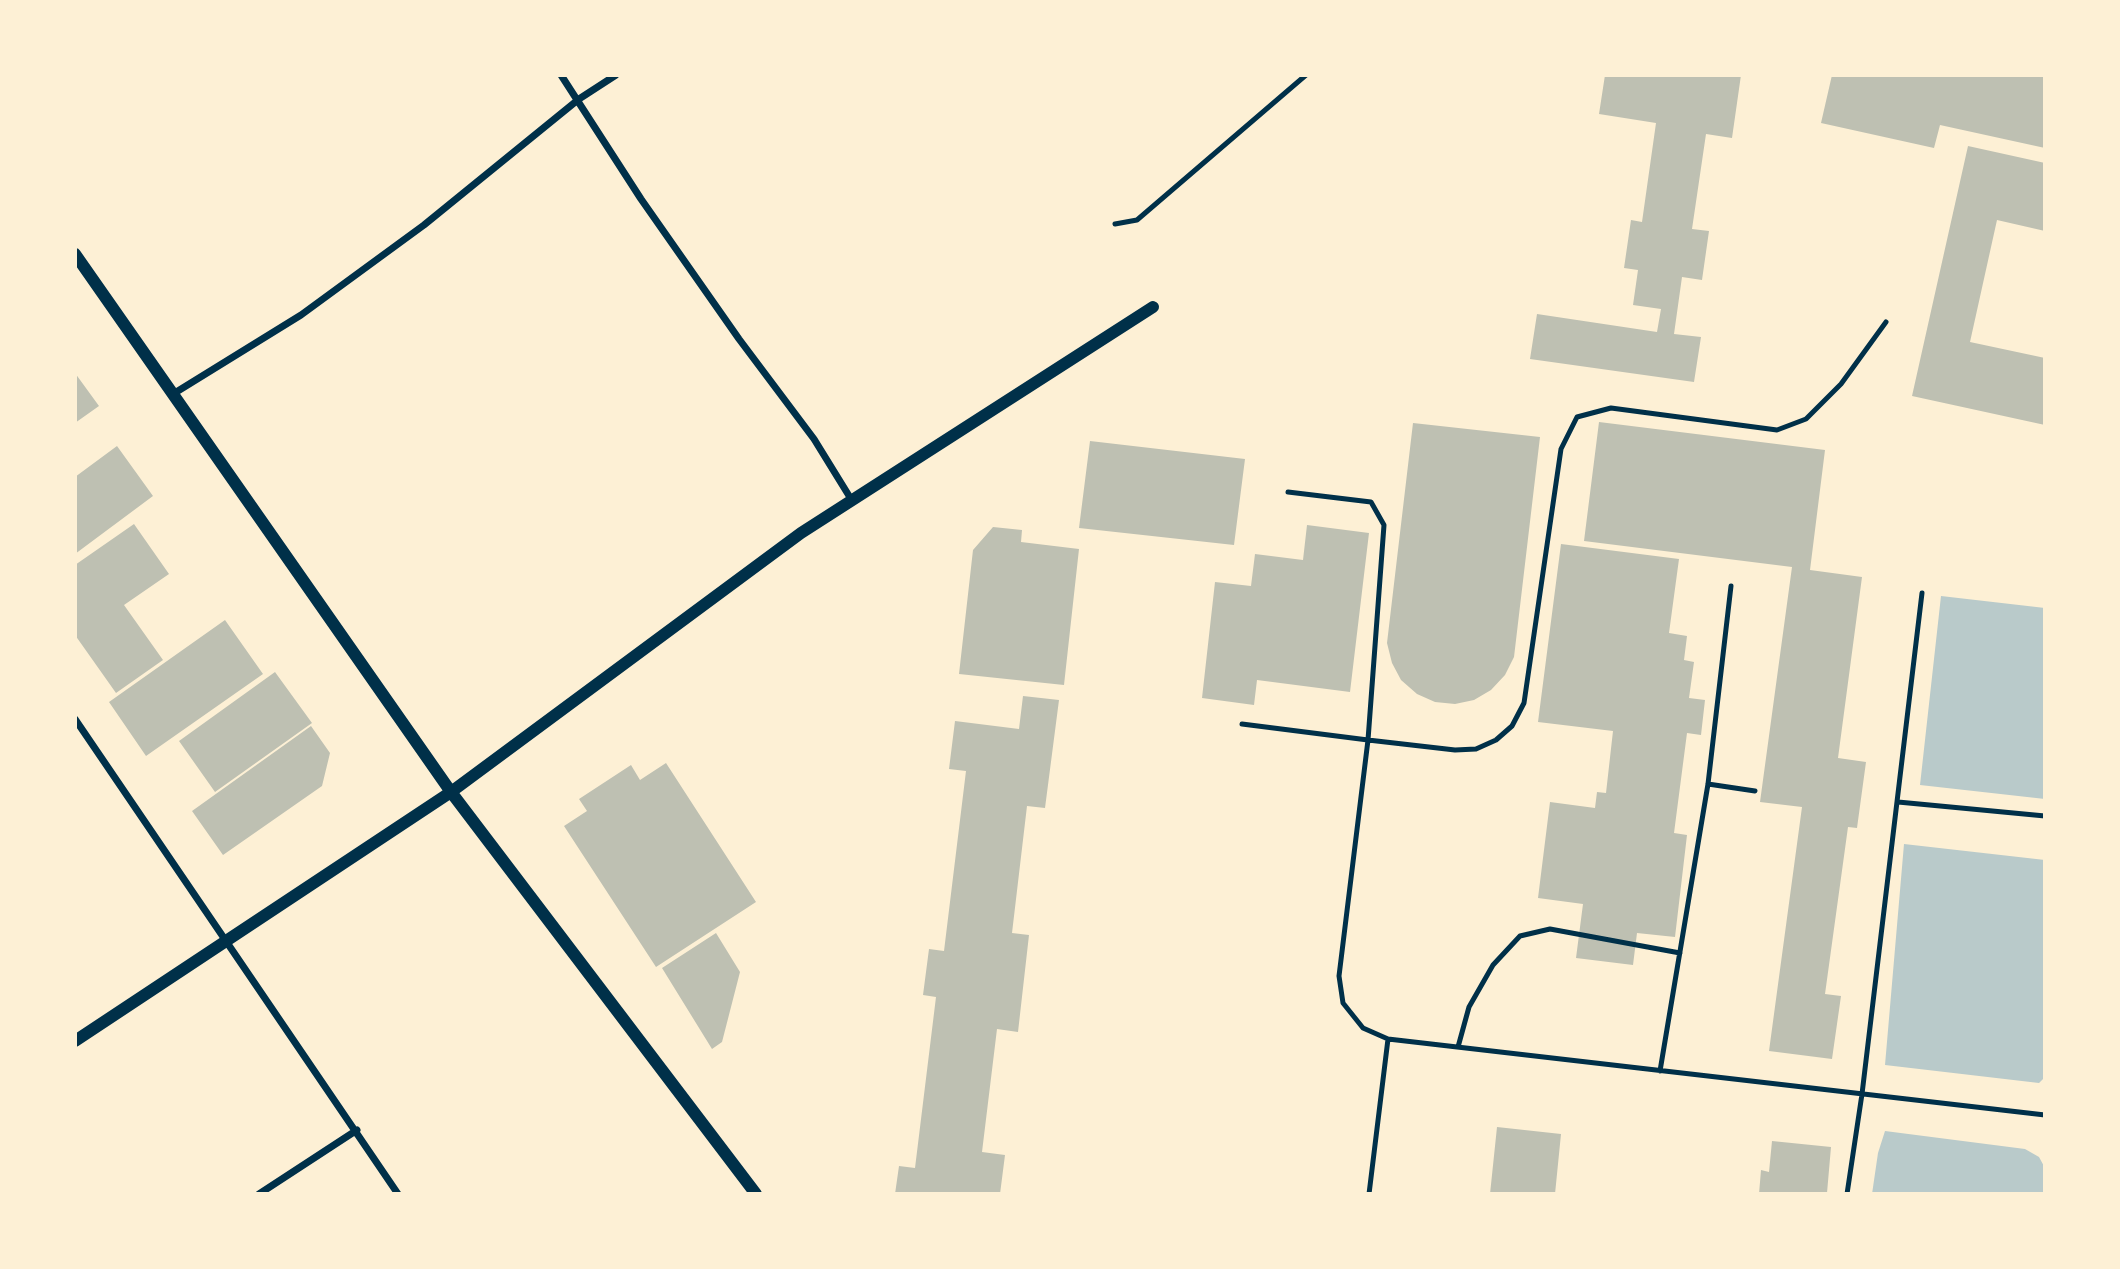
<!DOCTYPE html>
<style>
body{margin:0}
#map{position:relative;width:2120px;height:1269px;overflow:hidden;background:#fdf0d5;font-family:"Sofia Sans Condensed",sans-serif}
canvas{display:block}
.frame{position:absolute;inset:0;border:77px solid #fdf0d5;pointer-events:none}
</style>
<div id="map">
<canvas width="2120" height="1269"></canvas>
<div class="frame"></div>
</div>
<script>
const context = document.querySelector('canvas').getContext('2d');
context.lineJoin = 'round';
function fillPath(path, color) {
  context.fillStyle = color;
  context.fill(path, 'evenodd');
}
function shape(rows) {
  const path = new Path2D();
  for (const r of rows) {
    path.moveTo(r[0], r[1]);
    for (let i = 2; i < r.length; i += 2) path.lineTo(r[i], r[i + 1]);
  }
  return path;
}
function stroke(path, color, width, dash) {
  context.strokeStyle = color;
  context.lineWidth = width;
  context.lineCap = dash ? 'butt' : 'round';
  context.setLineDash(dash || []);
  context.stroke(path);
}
const green = shape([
 [1941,596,2045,608,2045,799,1920,785],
 [1904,844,2045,860,2045,1077,2039,1083,1885,1065],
 [1885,1131,2025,1149,2039,1157,2045,1168,2043,1194,1872,1194,1878,1153]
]);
const building = shape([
 [1605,75,1741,75,1732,138,1706,134,1692,229,1709,231,1702,280,1682,277,1674,334,1701,337,1694,382,1530,359,1537,314,1657,332,1661,309,1633,305,1638,270,1624,268,1631,220,1642,222,1656,123,1599,114],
 [1832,75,2045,75,2045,148,1940,125,1934,148,1821,123],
 [1968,146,2045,163,2045,231,1997,220,1970,342,2045,358,2045,425,1912,396],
 [75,373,99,406,75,423],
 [1599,422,1825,450,1810,570,1862,577,1838,758,1866,762,1857,828,1848,827,1825,994,1841,996,1832,1059,1769,1051,1802,807,1760,802,1792,567,1584,541],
 [1413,423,1540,437,1514,657,1505,675,1491,690,1474,700,1455,704,1435,702,1417,694,1401,680,1392,663,1387,643],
 [1090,441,1245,459,1234,545,1079,528],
 [117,446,153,496,75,554,75,477],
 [134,524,169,574,124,605,163,660,116,693,75,635,75,565],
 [1307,525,1369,533,1350,692,1257,680,1254,705,1202,698,1215,582,1251,586,1255,554,1303,560],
 [993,527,1022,530,1021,542,1079,549,1064,685,959,674,973,550],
 [1561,544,1679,559,1669,633,1687,636,1684,660,1694,662,1689,698,1705,700,1701,735,1687,733,1674,833,1687,835,1675,937,1637,933,1633,965,1576,958,1583,904,1538,898,1550,802,1595,808,1597,792,1606,793,1613,731,1538,722],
 [225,620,263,674,146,756,109,702],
 [275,672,312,723,215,792,179,741],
 [1023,696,1059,700,1045,808,1027,806,1012,933,1029,935,1018,1032,997,1029,982,1152,1005,1155,1000,1194,895,1194,899,1166,915,1168,936,997,923,995,929,949,944,951,966,771,949,769,955,721,1019,729],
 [311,726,330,753,322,786,223,855,192,811],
 [666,763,756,902,656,967,564,826,587,811,579,799,631,765,640,780],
 [716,933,740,972,722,1042,712,1049,662,968],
 [1497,1127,1561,1134,1555,1194,1490,1194],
 [1772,1141,1831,1147,1827,1193,1759,1194,1761,1170,1769,1172]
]);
const service = shape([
 [1115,224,1137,220,1306,75],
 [1288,492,1371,502,1384,525,1368,740,1455,750,1476,749,1496,740,1512,726,1524,703,1561,449,1577,417,1611,408,1777,430,1806,419,1841,384,1886,322],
 [1242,724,1368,740,1339,976,1343,1003,1363,1028,1388,1039],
 [1708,784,1755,791],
 [1898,802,2045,816],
 [1458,1047,1469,1007,1493,965,1520,936,1550,929,1680,953],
 [1660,1071,1708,784,1731,586],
 [1369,1194,1388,1039,2045,1115],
 [1847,1194,1862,1094,1922,593]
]);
const minor = shape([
 [561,75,641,199,739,339,814,439,851,499],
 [173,394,301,315,424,225,579,99,616,75],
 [75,719,398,1194],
 [259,1194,357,1130]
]);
const tertiary = shape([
 [75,254,451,792,756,1194],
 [75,1041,451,792,801,533,1153,307]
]);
fillPath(green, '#b9caca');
fillPath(building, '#bec0b2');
stroke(service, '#003049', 5);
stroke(minor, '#003049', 7);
stroke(tertiary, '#003049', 12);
</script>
